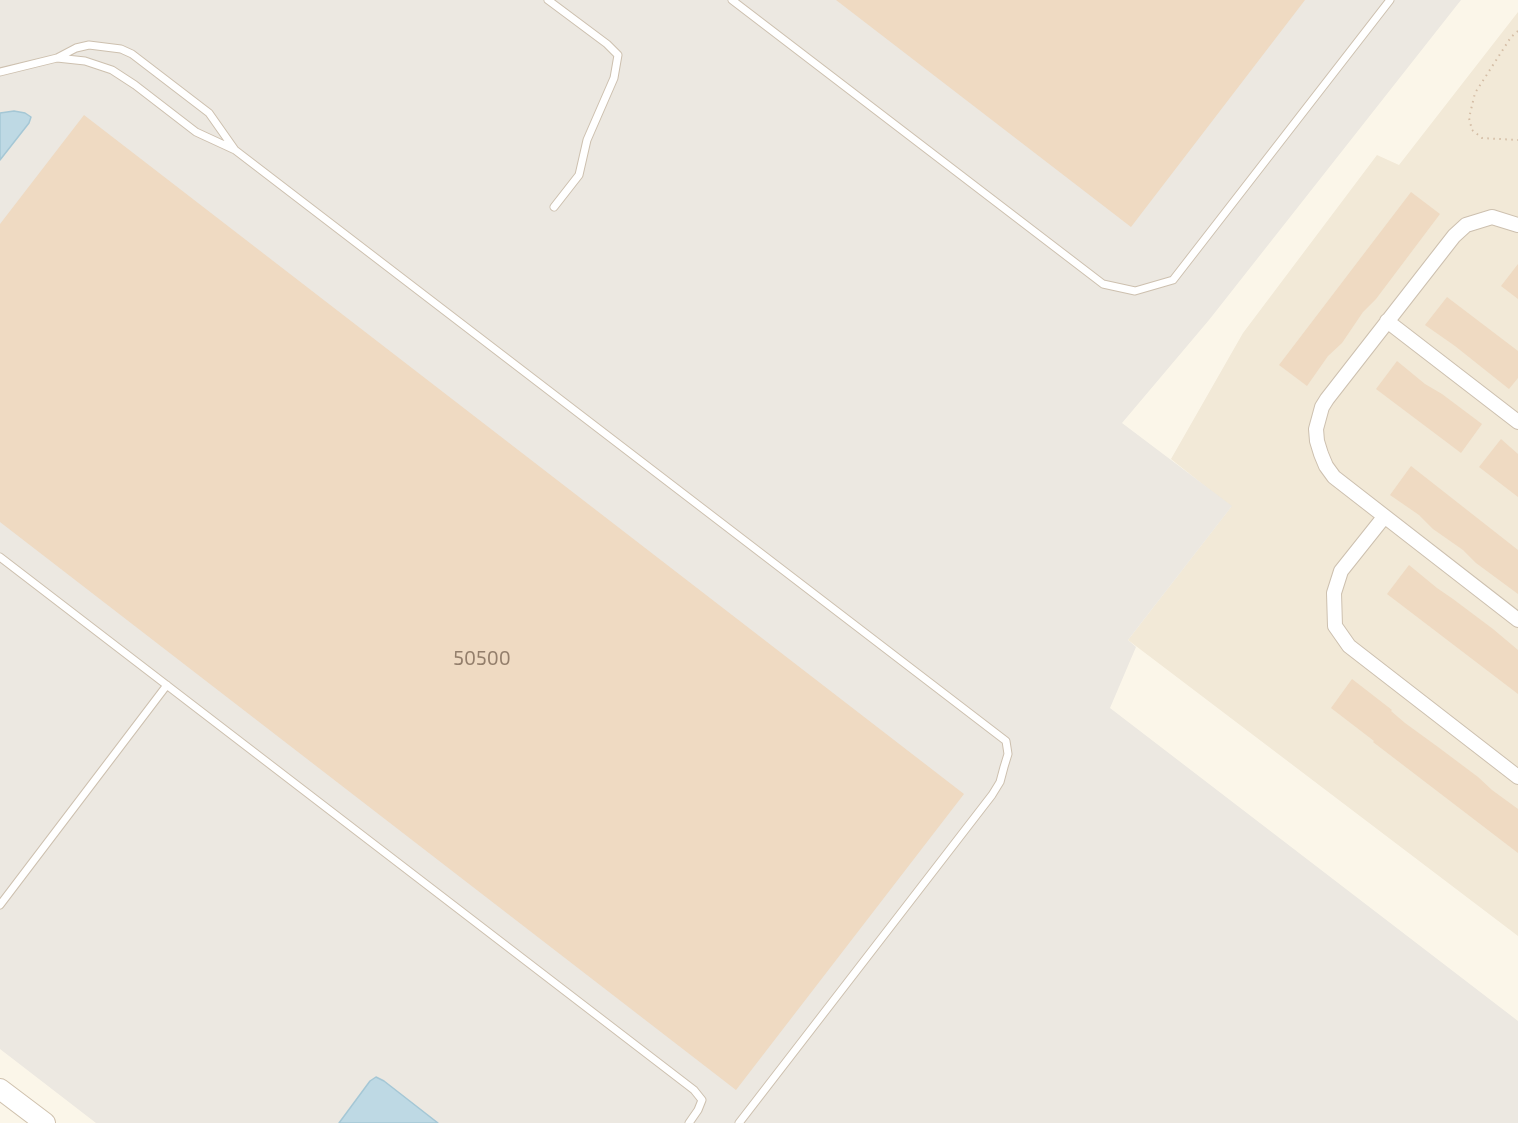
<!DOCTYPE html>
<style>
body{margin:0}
canvas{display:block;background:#fbf6e9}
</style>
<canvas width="1518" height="1123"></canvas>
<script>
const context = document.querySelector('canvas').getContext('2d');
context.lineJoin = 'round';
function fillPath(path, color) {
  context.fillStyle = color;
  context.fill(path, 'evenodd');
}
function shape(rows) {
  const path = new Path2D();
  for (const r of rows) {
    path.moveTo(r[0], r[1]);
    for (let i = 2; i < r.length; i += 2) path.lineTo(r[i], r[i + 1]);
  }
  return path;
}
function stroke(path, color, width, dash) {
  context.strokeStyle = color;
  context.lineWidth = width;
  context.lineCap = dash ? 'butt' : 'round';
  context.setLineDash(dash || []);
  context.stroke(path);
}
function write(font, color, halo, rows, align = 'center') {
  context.font = font + ' "Exo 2",sans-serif';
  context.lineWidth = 4.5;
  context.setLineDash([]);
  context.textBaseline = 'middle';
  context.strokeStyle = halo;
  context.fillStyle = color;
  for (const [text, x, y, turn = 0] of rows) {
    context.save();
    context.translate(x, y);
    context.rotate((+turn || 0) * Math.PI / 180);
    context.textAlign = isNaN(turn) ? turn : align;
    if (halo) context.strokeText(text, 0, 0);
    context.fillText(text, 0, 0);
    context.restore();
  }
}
const residential = shape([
 [1518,12,1518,936,1128,640,1231,507,1171,459,1243,333,1377,155,1399,165]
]);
const industrial = shape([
 [0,0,1461,0,1209,320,1122,423,1232,506,1128,640,1136,647,1110,708,1518,1021,1518,1123,96,1123,0,1049]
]);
const water = shape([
 [14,111,25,113,31,117,29,123,0,160,0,113,14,111],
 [376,1077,384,1081,438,1123,339,1123,370,1081,376,1077]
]);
const building = shape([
 [836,0,1305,0,1131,227],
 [84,115,964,794,736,1090,0,522,0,224],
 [1411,192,1440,214,1376,299,1363,312,1342,343,1328,356,1307,386,1279,365],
 [1518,264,1518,299,1501,286],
 [1447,297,1518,351,1518,378,1509,389,1455,346,1425,325],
 [1397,361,1425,384,1442,394,1482,424,1461,453,1376,389],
 [1501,439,1518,454,1518,497,1479,467],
 [1411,466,1518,550,1518,594,1476,563,1463,550,1433,529,1419,515,1390,495],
 [1409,565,1437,588,1453,599,1493,629,1518,650,1518,694,1387,594],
 [1352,679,1392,710,1391,711,1405,723,1438,747,1478,777,1492,790,1518,809,1518,853,1373,742,1374,741,1331,708]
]);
const path = shape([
 [1518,31,1511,37,1475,93,1469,118,1472,130,1482,138,1518,140]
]);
const lane = shape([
 [548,0,607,44,618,55,614,78,587,140,579,175,554,207],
 [732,0,1103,284,1135,291,1173,280,1390,0],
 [0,72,57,58,85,61,112,70,135,85,196,132,235,150,209,113,132,54,121,49,89,45,76,48,57,58],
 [235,150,1006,741,1008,754,1004,767,1000,782,992,795,739,1123],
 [0,557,694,1090,702,1100,698,1110,689,1123],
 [0,905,167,685]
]);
const street = shape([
 [1518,225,1492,217,1466,225,1454,236,1327,399,1322,407,1316,429,1317,441,1321,454,1326,466,1334,477,1518,620],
 [1387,321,1518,422],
 [1384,517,1341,571,1334,593,1335,626,1349,646,1518,777]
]);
const secondary = shape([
 [0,1089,45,1123]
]);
const numberNames = [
 ["50500",482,658]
];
fillPath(residential, '#f2e9d7');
fillPath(industrial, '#ece8e1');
fillPath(water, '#bed9e4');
stroke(water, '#a5c7d5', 1.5);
fillPath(building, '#efdac2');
stroke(lane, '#cdc0af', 9);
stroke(street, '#cdc0af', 16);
stroke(secondary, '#cfc1ad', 22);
stroke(path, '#d4bda5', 2, [1.5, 4.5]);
stroke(lane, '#fff', 7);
stroke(street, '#fff', 14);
stroke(secondary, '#fff', 20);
write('20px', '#937e6b', null, numberNames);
</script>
